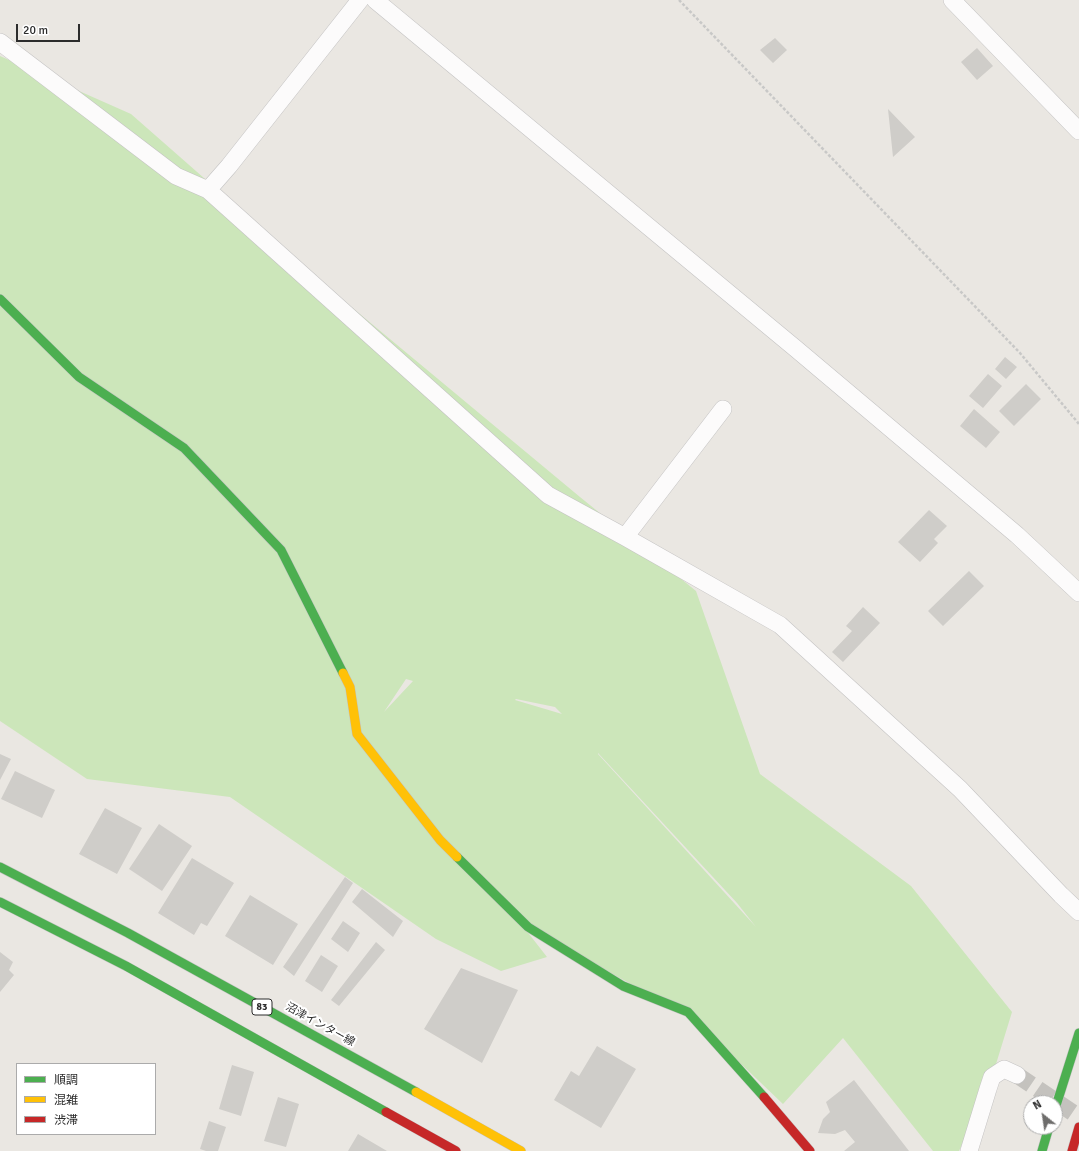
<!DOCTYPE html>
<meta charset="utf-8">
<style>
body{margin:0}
#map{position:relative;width:1079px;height:1151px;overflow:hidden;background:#eae7e2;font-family:Signika,"Noto Sans JP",sans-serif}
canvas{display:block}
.legend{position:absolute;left:16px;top:1063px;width:140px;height:72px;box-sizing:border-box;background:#fff;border:1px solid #ababab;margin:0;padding:5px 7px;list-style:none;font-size:12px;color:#2c2c2c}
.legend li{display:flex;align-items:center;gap:8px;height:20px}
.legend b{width:20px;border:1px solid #ababab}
.north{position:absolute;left:1023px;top:1095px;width:40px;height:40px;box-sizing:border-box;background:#fff;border:1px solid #ababab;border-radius:50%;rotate:330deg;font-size:11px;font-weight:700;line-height:16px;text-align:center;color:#2c2c2c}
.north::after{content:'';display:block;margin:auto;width:14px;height:18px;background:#6e6d6c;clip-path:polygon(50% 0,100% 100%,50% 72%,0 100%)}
.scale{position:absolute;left:16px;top:24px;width:64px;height:18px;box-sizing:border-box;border:2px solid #2c2c2c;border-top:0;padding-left:5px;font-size:12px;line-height:14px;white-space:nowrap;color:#2c2c2c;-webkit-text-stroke:3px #fff;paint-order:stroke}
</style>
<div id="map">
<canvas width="1079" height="1151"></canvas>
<ul class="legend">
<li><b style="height:5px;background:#4caf50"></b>順調</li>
<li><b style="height:5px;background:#ffc107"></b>混雑</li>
<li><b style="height:5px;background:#c62828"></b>渋滞</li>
</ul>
<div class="north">N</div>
<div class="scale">20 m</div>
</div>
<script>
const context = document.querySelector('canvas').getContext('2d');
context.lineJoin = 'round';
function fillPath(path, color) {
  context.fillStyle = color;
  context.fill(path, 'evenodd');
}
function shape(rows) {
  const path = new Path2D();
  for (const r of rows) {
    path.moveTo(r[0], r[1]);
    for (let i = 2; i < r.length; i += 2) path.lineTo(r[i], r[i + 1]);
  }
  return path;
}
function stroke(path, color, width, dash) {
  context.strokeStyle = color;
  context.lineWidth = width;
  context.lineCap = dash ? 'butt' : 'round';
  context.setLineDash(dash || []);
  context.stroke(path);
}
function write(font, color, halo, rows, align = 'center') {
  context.font = font + ' Signika,"Noto Sans JP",sans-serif';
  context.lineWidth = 4;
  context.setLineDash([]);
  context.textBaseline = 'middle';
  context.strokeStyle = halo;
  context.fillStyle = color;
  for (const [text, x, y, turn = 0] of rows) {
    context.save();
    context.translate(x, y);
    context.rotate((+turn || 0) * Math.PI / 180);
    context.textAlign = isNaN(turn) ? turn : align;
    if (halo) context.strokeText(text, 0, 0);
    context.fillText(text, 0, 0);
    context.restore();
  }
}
const green = shape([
 [0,56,131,114,343,300,580,497,696,591,760,774,911,886,1012,1012,992,1077,959,1151,933,1151,843,1038,783,1104,694,1019,528,927,483,875,547,957,501,971,436,939,230,797,87,779,0,721],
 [406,679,413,681,384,712],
 [516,699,555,707,562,714,515,700],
 [598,753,737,903,756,927,598,754]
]);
const building = shape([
 [775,38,787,50,773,63,760,50],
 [977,48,993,66,977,80,961,62],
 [888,109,915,137,893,157],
 [1005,357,1017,367,1006,379,995,369],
 [988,374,1002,386,983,408,969,396],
 [1026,384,1041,399,1014,426,999,411],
 [974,409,1000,432,986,448,960,426],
 [929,510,947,526,934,539,938,543,920,562,898,542],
 [969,571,984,586,943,626,928,611],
 [863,607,880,623,843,662,832,652,852,631,846,626],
 [0,754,11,759,0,780],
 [15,771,55,790,42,818,1,799],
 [105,808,142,828,117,874,79,854],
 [159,824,192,846,162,891,129,869],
 [192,858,234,883,207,926,201,923,194,935,158,913],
 [345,877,353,883,294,976,283,967],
 [362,889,403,921,393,937,352,902],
 [250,895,298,924,273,965,225,936],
 [343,921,360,933,348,952,331,939],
 [376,942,385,950,339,1006,331,1000],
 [0,952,13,962,9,970,14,975,0,992],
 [321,955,338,966,322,992,305,981],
 [461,968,518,990,482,1063,424,1029],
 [597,1046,636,1069,601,1128,554,1100,571,1071,579,1076],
 [232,1065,254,1072,241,1116,219,1109],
 [854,1080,909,1151,844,1151,855,1142,845,1130,835,1134,818,1133,823,1119,830,1112,826,1102],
 [278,1097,299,1104,286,1147,264,1141],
 [209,1121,226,1127,218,1151,206,1151,200,1149],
 [358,1134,387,1151,348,1151]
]);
const streetTunnel = shape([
 [1017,1075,1079,1117]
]);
const path = shape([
 [679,0,1020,353,1079,424]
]);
const street = shape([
 [375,0,795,348,1017,535,1079,593],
 [952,0,1079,131],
 [0,42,176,176,208,190,229,166,360,0],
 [208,190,548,495,625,537,780,625,960,789,1061,895,1079,912],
 [625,537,723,409],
 [969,1151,988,1089,992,1077,1004,1069,1017,1075]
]);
const fast = shape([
 [0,299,79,377,184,448,281,550,343,673],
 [457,857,528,927,623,986,688,1012,764,1097],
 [0,867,128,933,416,1092],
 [0,902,126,966,386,1112],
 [1055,1109,1079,1033],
 [1042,1151,1049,1127]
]);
const slow = shape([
 [343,673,350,687,357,734,440,840,457,857],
 [416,1092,521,1151]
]);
const jam = shape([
 [764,1097,810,1151],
 [386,1112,456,1151],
 [1072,1151,1079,1127]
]);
const shields = [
 [262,1007,20]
];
const shieldNames = [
 ["83",262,1007]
];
const streetNames = [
 ["沼津インター線",320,1025,29]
];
fillPath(green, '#cce6ba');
fillPath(building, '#cfcdc9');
stroke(streetTunnel, '#c4c2be', 17, [17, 8]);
stroke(street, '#c4c3c3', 18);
stroke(fast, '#c4c3c3', 10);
stroke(slow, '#c4c3c3', 10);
stroke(jam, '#c4c3c3', 10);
stroke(path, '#c8c8c7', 2.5, [3, 2]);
stroke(street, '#fcfbfb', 17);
stroke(fast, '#4caf50', 9);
stroke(slow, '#ffc107', 9);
stroke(jam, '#c62828', 9);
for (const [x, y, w] of shields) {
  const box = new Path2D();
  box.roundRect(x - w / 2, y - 8, w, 16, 3);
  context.fillStyle = '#fff';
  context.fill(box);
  stroke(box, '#2c2c2c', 1);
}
write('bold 10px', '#2c2c2c', null, shieldNames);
write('11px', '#2c2c2c', '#fff', streetNames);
</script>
